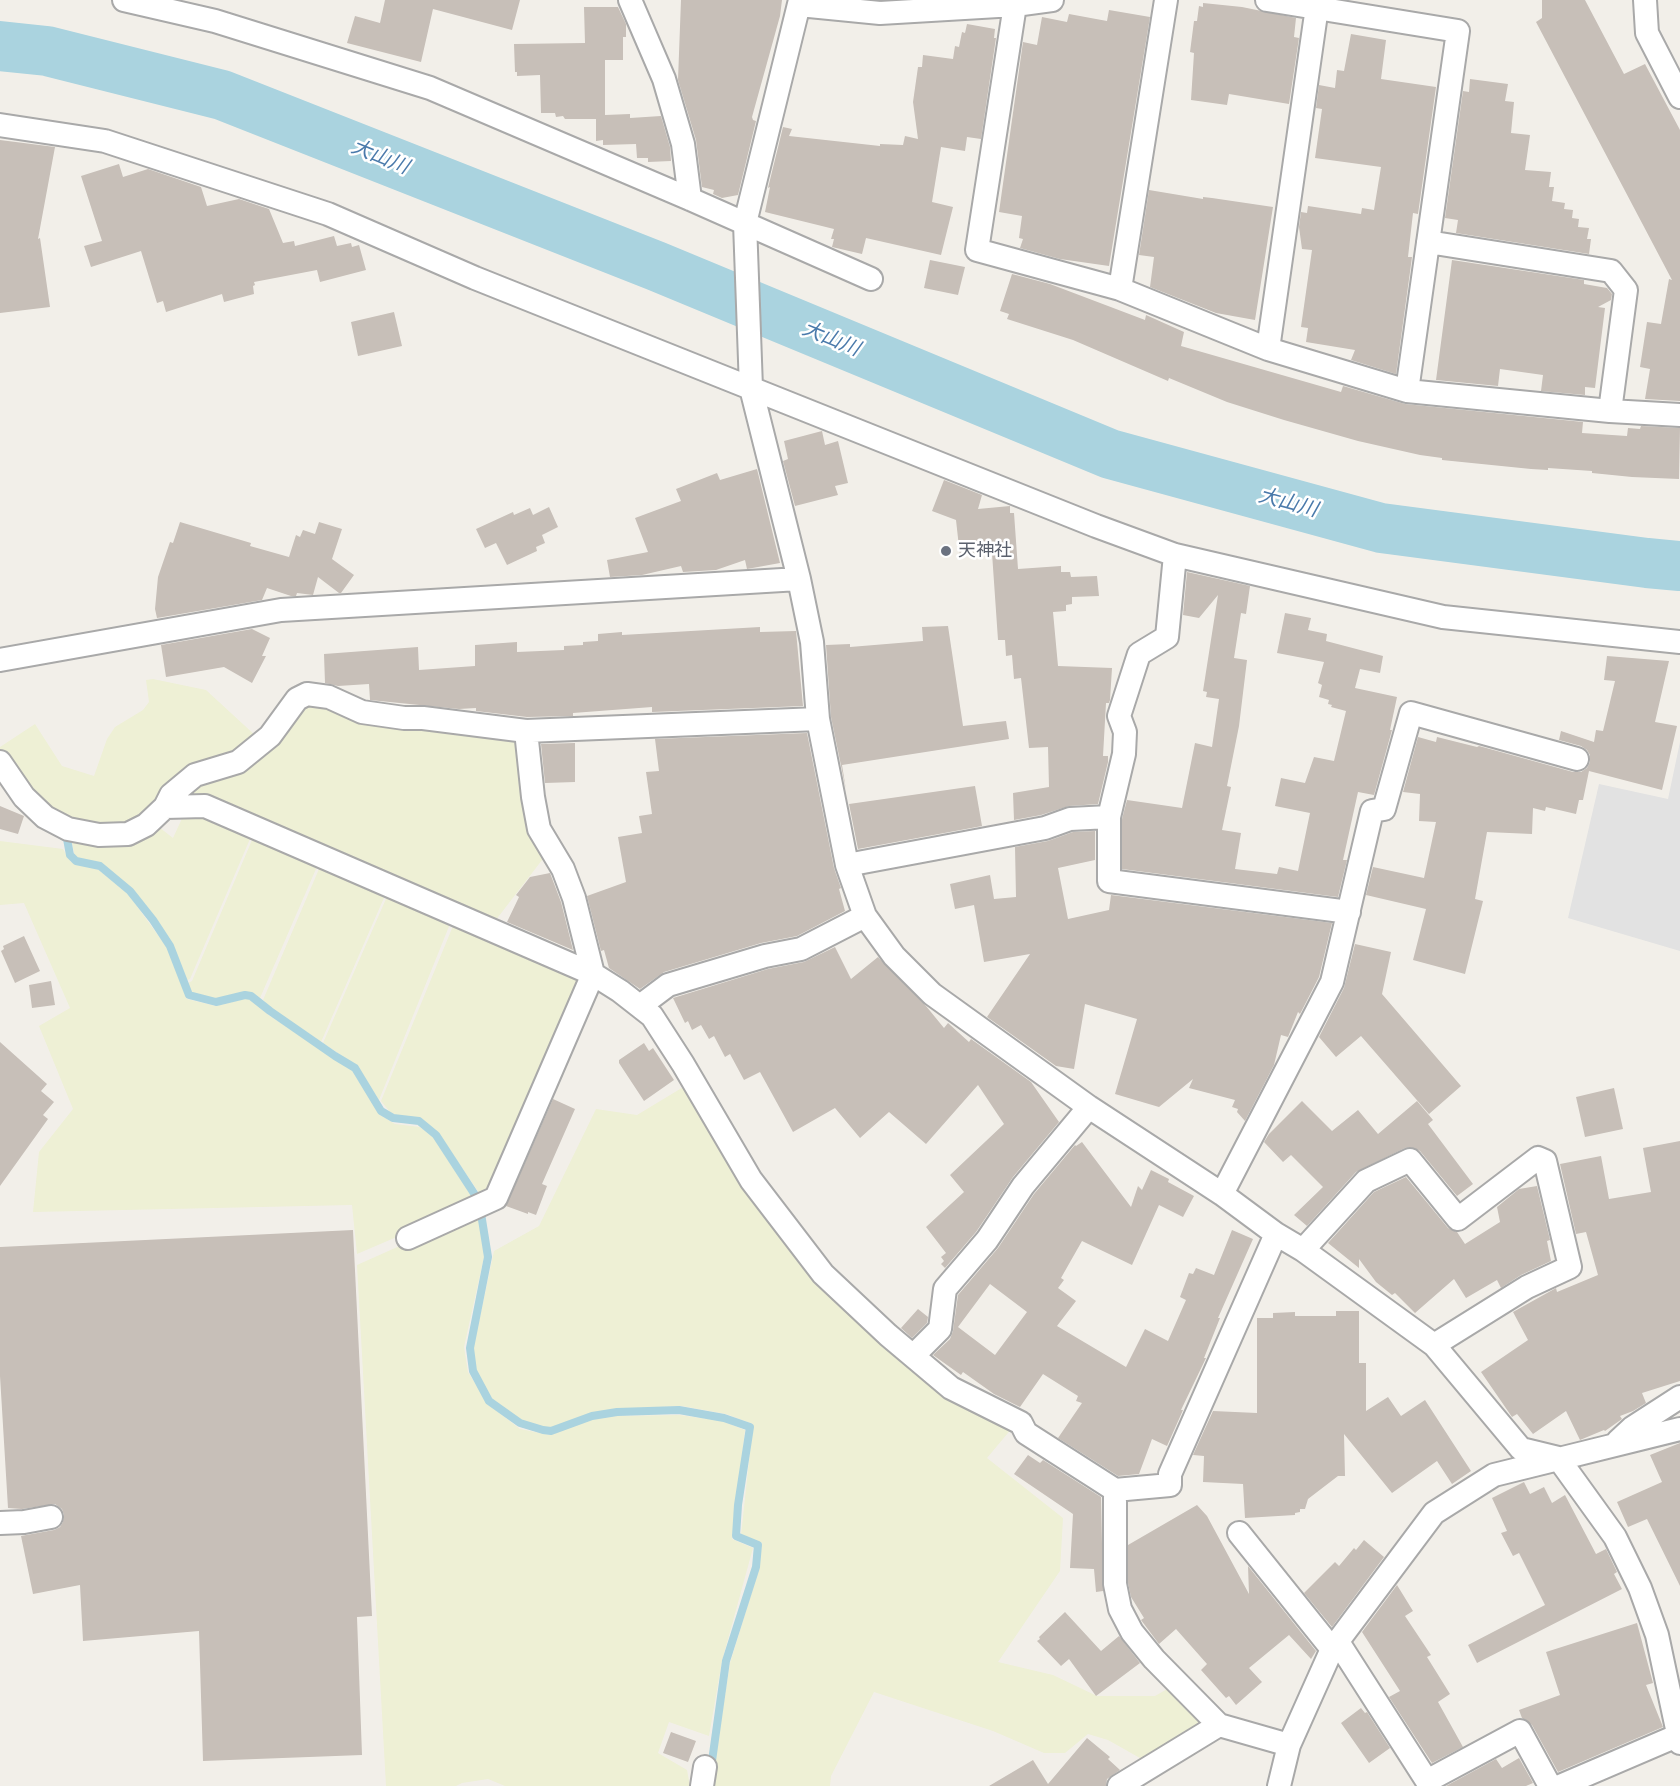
<!DOCTYPE html>
<meta charset="utf-8">
<style>
body{margin:0}
canvas{display:block;background:#f2efe9}
</style>
<canvas width="1680" height="1786"></canvas>
<script>
const context = document.querySelector('canvas').getContext('2d');
context.lineJoin = 'round';
function fillPath(path, color) {
  context.fillStyle = color;
  context.fill(path, 'evenodd');
}
function shape(rows) {
  const path = new Path2D();
  for (const r of rows) {
    path.moveTo(r[0], r[1]);
    for (let i = 2; i < r.length; i += 2) path.lineTo(r[i], r[i + 1]);
  }
  return path;
}
function stroke(path, color, width, dash) {
  context.strokeStyle = color;
  context.lineWidth = width;
  context.lineCap = dash ? 'butt' : 'round';
  context.setLineDash(dash || []);
  context.stroke(path);
}
function write(font, color, halo, rows, align = 'center') {
  context.font = font + ' Figtree,"Noto Sans JP",sans-serif';
  context.lineWidth = 5;
  context.setLineDash([]);
  context.textBaseline = 'middle';
  context.strokeStyle = halo;
  context.fillStyle = color;
  for (const [text, x, y, turn = 0] of rows) {
    context.save();
    context.translate(x, y);
    context.rotate((+turn || 0) * Math.PI / 180);
    context.textAlign = isNaN(turn) ? turn : align;
    if (halo) context.strokeText(text, 0, 0);
    context.fillText(text, 0, 0);
    context.restore();
  }
}
const farmland = shape([
 [153,679,206,690,257,737,126,829,61,818,29,792,0,750,0,747,35,724,62,766,94,776,107,739,115,727,143,710,149,702,146,680],
 [301,703,518,736,549,851,492,925,189,800,187,787],
 [185,812,253,832,190,979,187,980,173,946,158,921,133,890,101,864,75,857,71,838,155,824,173,838],
 [255,833,319,862,260,998,252,993,245,992,216,999,192,993,188,983,192,981],
 [0,841,63,849,71,862,99,870,128,894,168,949,187,999,216,1006,248,998,270,1016,352,1070,380,1115,395,1124,420,1127,433,1137,476,1203,357,1254,352,1205,33,1212,39,1152,73,1109,39,1026,70,1008,24,903,0,905],
 [322,862,387,891,321,1042,272,1009,263,1000],
 [389,892,452,919,379,1100,357,1066,323,1043],
 [455,921,586,979,484,1200,439,1134,421,1119,400,1117,390,1112,381,1101],
 [685,1086,816,1278,1013,1427,987,1458,1063,1518,1060,1571,998,1662,1053,1675,1097,1696,1155,1696,1169,1688,1199,1720,1193,1736,1147,1762,1108,1740,1088,1734,1065,1753,1044,1753,993,1731,874,1692,831,1776,830,1786,711,1786,730,1663,759,1569,762,1543,741,1535,753,1424,726,1414,682,1406,617,1409,592,1413,550,1429,521,1420,491,1400,476,1371,473,1350,494,1251,539,1226,596,1109,637,1115],
 [478,1211,484,1257,464,1347,468,1372,488,1404,520,1429,550,1435,590,1420,616,1416,679,1415,722,1421,745,1430,732,1539,753,1548,722,1661,709,1736,669,1722,658,1753,687,1770,690,1786,505,1786,488,1779,462,1783,456,1786,386,1786,357,1265]
]);
const parking = shape([
 [1680,742,1680,951,1568,918,1599,784,1668,799]
]);
const stream = shape([
 [61,835,67,839,70,855,76,861,100,866,130,891,153,920,170,946,189,995,216,1002,245,995,251,996,270,1011,335,1056,355,1068,381,1111,393,1118,419,1121,436,1135,479,1201,488,1257,470,1348,473,1371,489,1401,520,1423,543,1430,551,1431,592,1416,617,1412,679,1410,724,1418,750,1427,738,1505,736,1536,758,1545,756,1567,726,1661,711,1768]
]);
const river = shape([
 [0,46,47,51,222,95,656,266,1110,454,1381,528,1647,563,1680,566]
]);
const building = shape([
 [385,0,520,0,512,30,433,9,421,62,347,43,355,16,380,23],
 [681,0,782,0,780,16,752,117,753,120,756,121,738,195,722,198,713,194,714,190,702,187,696,140,678,80],
 [1542,0,1585,0,1624,74,1645,64,1680,130,1680,401,1645,399,1650,369,1640,367,1647,322,1661,324,1669,279,1672,280,1536,22,1542,18],
 [1203,3,1242,7,1296,18,1294,37,1299,38,1289,104,1229,94,1227,105,1191,100,1194,53,1190,52,1194,21,1197,21,1199,6,1203,7],
 [584,7,618,7,626,24,626,37,623,37,623,60,605,60,605,115,630,114,630,118,661,116,670,147,671,161,648,162,648,158,637,158,636,144,603,145,603,140,596,141,596,119,565,119,563,116,556,117,555,113,541,113,540,75,517,76,517,72,515,72,514,44,585,43],
 [1109,10,1150,17,1109,266,1060,259,1020,248,1023,239,1019,238,1022,216,999,212,1023,42,1037,45,1042,17,1067,22,1069,14,1107,21],
 [967,24,995,29,994,38,996,38,981,139,967,137,965,151,941,147,932,202,953,207,941,255,866,238,862,254,832,247,834,239,831,239,834,229,765,212,770,187,768,188,783,127,792,129,789,136,880,146,880,144,903,145,905,136,918,139,913,102,918,67,922,67,923,55,953,59,955,46,959,47,962,32,965,33],
 [1351,34,1386,40,1381,79,1436,87,1418,214,1413,213,1408,257,1412,257,1410,272,1396,374,1351,360,1355,350,1306,342,1308,328,1301,327,1312,250,1302,249,1299,227,1301,212,1307,213,1308,206,1361,214,1362,208,1374,210,1381,167,1315,158,1322,109,1316,108,1319,85,1335,88,1337,70,1344,71],
 [1470,79,1508,84,1505,101,1514,102,1511,133,1530,135,1525,170,1551,172,1549,187,1554,187,1552,201,1565,203,1564,209,1573,210,1572,218,1579,219,1578,227,1589,228,1587,239,1591,239,1589,254,1456,233,1458,220,1445,218,1463,91,1469,92],
 [0,140,55,147,38,239,40,238,50,307,0,313],
 [119,164,123,177,148,169,201,187,207,206,239,199,269,209,283,243,294,241,295,246,334,236,337,246,351,243,352,247,359,245,366,270,320,282,317,270,254,282,255,285,253,286,254,294,224,302,222,294,166,312,163,301,157,303,141,251,91,267,84,246,102,241,81,176],
 [1149,190,1203,199,1203,197,1212,198,1273,207,1255,320,1216,313,1150,287,1154,257,1139,255],
 [930,260,965,267,958,295,924,288],
 [1452,260,1584,280,1584,284,1607,288,1612,294,1611,300,1598,307,1605,308,1595,388,1585,387,1585,395,1541,391,1543,375,1500,369,1498,386,1436,380],
 [1012,274,1050,284,1145,320,1146,315,1184,332,1181,346,1341,392,1343,386,1405,404,1583,422,1582,433,1627,436,1628,428,1640,429,1641,426,1680,428,1679,479,1632,477,1592,473,1592,471,1548,468,1548,470,1531,469,1442,460,1442,458,1420,455,1358,441,1284,420,1227,402,1169,378,1168,381,1073,340,1007,319,1009,314,1000,311],
 [394,312,402,346,358,356,351,322],
 [822,431,825,445,838,441,848,483,835,486,838,495,795,506,783,461,788,459,784,441],
 [757,469,780,563,747,569,745,560,716,570,683,572,681,566,642,575,610,577,607,560,648,552,635,518,681,501,676,489,717,473,720,480],
 [944,480,982,495,978,509,1010,506,1010,513,1014,513,1018,569,1061,566,1061,572,1070,572,1071,577,1097,576,1099,596,1072,597,1072,604,1066,605,1066,611,1053,612,1058,666,1112,668,1110,700,1109,703,1106,703,1103,756,1108,756,1108,762,1098,804,1069,806,1041,815,1014,820,1013,793,1049,787,1048,747,1029,748,1021,678,1014,679,1012,655,1006,656,1005,640,998,640,992,553,960,556,956,520,932,511],
 [549,507,558,527,542,535,545,543,536,547,537,551,507,565,496,543,485,548,476,529,513,512,514,515,530,508,533,515],
 [180,522,251,543,250,546,289,557,296,535,300,537,303,530,315,534,319,522,342,529,332,559,354,575,341,593,339,593,318,577,313,595,297,593,296,596,291,596,267,588,262,600,157,618,155,609,158,577,170,542,173,543],
 [1187,572,1250,586,1246,614,1241,613,1234,658,1247,660,1239,726,1227,786,1231,787,1222,830,1241,833,1235,869,1277,874,1279,867,1298,871,1310,813,1275,806,1281,778,1305,783,1314,757,1334,761,1346,711,1331,707,1332,705,1328,704,1329,700,1319,697,1322,685,1318,683,1324,662,1277,653,1285,613,1311,618,1308,630,1327,634,1326,641,1383,656,1380,673,1360,669,1355,688,1397,697,1390,730,1392,730,1374,795,1358,792,1343,860,1347,860,1338,897,1122,869,1122,819,1127,800,1182,808,1195,743,1212,747,1219,699,1206,697,1207,692,1203,691,1218,595,1199,618,1183,615],
 [948,626,963,726,1006,721,1009,739,842,765,846,790,831,717,826,645,850,644,850,647,923,641,922,627],
 [760,627,760,632,796,631,803,706,652,712,652,707,573,713,573,716,527,717,476,711,476,708,459,709,370,700,369,684,338,686,325,683,324,654,418,647,419,670,475,666,475,645,517,642,517,652,564,650,564,646,583,645,583,642,598,641,598,634,622,632,622,635],
 [252,629,270,638,262,656,266,656,252,683,224,667,166,677,161,645],
 [1607,656,1669,661,1655,722,1677,726,1662,790,1589,771,1583,800,1579,800,1576,814,1546,807,1545,811,1533,808,1532,834,1487,832,1475,899,1483,901,1465,974,1413,960,1426,909,1366,895,1373,867,1424,878,1436,822,1419,821,1420,794,1403,792,1418,737,1436,742,1437,737,1477,747,1479,746,1573,772,1581,772,1587,768,1590,762,1590,755,1587,750,1581,746,1559,740,1561,731,1594,742,1596,730,1603,731,1615,681,1604,680],
 [807,733,834,868,841,888,839,889,845,911,797,936,761,943,664,972,640,989,609,968,604,950,601,951,587,896,626,882,618,837,642,833,639,816,652,814,646,772,659,771,655,739],
 [575,743,575,782,545,783,541,744],
 [975,786,982,826,858,849,849,804],
 [0,806,24,816,18,834,0,829],
 [1095,831,1095,860,1058,868,1068,919,1109,910,1111,895,1332,923,1319,977,1300,1014,1298,1012,1288,1037,1281,1035,1274,1065,1245,1121,1237,1112,1238,1109,1232,1107,1235,1100,1189,1088,1193,1079,1159,1107,1115,1094,1137,1019,1085,1004,1074,1069,1056,1066,987,1017,1030,954,984,962,974,905,955,909,950,884,990,875,994,899,1016,897,1015,847,1048,841,1073,832],
 [550,873,561,902,573,950,507,922,519,897,516,895,530,877],
 [24,936,40,971,15,983,1,951,4,949,3,946],
 [1355,944,1391,952,1382,994,1461,1086,1429,1114,1361,1036,1336,1057,1319,1037,1344,988],
 [835,947,851,979,878,957,926,1006,944,1028,948,1023,969,1042,971,1039,1031,1082,1059,1122,1013,1177,976,1232,945,1268,941,1264,944,1261,941,1257,946,1253,926,1227,964,1192,950,1175,1004,1124,978,1085,926,1144,889,1112,860,1138,835,1108,793,1132,760,1072,744,1080,730,1054,725,1057,714,1036,709,1039,701,1025,692,1030,688,1021,685,1023,673,998,768,969,804,962],
 [51,981,55,1005,32,1008,29,985],
 [0,1042,47,1084,41,1091,54,1102,43,1115,48,1119,0,1186],
 [644,1043,649,1051,653,1048,674,1080,644,1101,619,1063,619,1060],
 [1614,1088,1623,1129,1585,1137,1576,1097],
 [553,1099,575,1109,542,1184,547,1186,536,1215,528,1212,528,1214,506,1206],
 [1302,1101,1332,1131,1358,1110,1378,1134,1417,1101,1433,1120,1428,1124,1473,1184,1457,1196,1420,1151,1410,1147,1405,1148,1356,1172,1307,1226,1294,1215,1323,1187,1291,1155,1283,1162,1264,1142,1269,1134],
 [1680,1141,1680,1381,1642,1393,1646,1403,1633,1411,1620,1416,1622,1419,1605,1431,1604,1430,1580,1440,1566,1411,1533,1434,1517,1414,1512,1417,1481,1372,1528,1340,1513,1312,1556,1288,1557,1292,1598,1275,1586,1232,1576,1234,1560,1164,1601,1156,1609,1199,1651,1192,1643,1148],
 [1082,1142,1131,1207,1138,1186,1142,1190,1151,1170,1169,1179,1168,1182,1194,1196,1183,1217,1159,1205,1132,1265,1082,1241,1061,1278,1064,1280,1058,1288,1076,1301,1057,1326,1126,1367,1145,1329,1168,1341,1186,1300,1180,1297,1189,1273,1193,1274,1196,1268,1214,1275,1232,1230,1253,1239,1218,1318,1220,1318,1204,1358,1206,1358,1181,1410,1183,1410,1167,1446,1152,1439,1139,1474,1118,1476,1058,1438,1082,1403,1076,1401,1078,1396,1043,1374,1020,1407,994,1394,963,1372,961,1375,933,1355,950,1339,953,1331,958,1295,998,1248,1034,1194,1075,1145,1076,1146],
 [990,1284,1027,1312,995,1355,958,1327],
 [1406,1177,1448,1228,1457,1232,1465,1244,1500,1222,1497,1207,1519,1189,1537,1186,1550,1240,1547,1241,1551,1261,1521,1275,1501,1288,1497,1280,1466,1298,1454,1279,1415,1313,1395,1293,1392,1295,1376,1282,1359,1259,1359,1268,1328,1243,1374,1192],
 [353,1230,372,1616,357,1617,362,1755,203,1761,199,1631,83,1641,80,1585,33,1594,21,1536,54,1530,60,1527,63,1522,64,1515,62,1509,55,1504,22,1509,8,1508,0,1376,0,1247],
 [918,1309,928,1317,927,1323,912,1338,901,1328],
 [1336,1311,1359,1311,1359,1363,1366,1363,1366,1411,1388,1397,1401,1416,1425,1400,1471,1471,1452,1484,1437,1461,1392,1493,1344,1434,1345,1476,1338,1476,1308,1499,1305,1509,1300,1509,1300,1512,1295,1513,1295,1515,1245,1518,1243,1484,1203,1482,1204,1456,1193,1455,1213,1411,1257,1413,1257,1318,1273,1318,1273,1313,1295,1312,1295,1316,1336,1316],
 [1680,1443,1680,1586,1647,1519,1628,1527,1617,1502,1662,1482,1650,1455],
 [1028,1455,1040,1463,1043,1460,1101,1497,1103,1591,1096,1592,1094,1569,1070,1568,1073,1514,1014,1474],
 [1524,1482,1530,1494,1544,1487,1552,1503,1565,1495,1596,1554,1606,1549,1617,1572,1614,1574,1622,1589,1477,1663,1468,1645,1545,1605,1519,1553,1513,1556,1501,1533,1507,1531,1492,1498],
 [1197,1505,1207,1516,1249,1594,1248,1566,1316,1651,1311,1659,1289,1635,1249,1668,1262,1682,1236,1705,1229,1696,1226,1698,1201,1670,1207,1664,1176,1629,1159,1644,1141,1620,1144,1618,1131,1597,1128,1583,1128,1545],
 [1364,1540,1384,1557,1332,1627,1304,1593,1335,1562,1339,1566,1354,1548,1356,1550],
 [1397,1585,1413,1611,1405,1616,1431,1655,1427,1657,1450,1694,1438,1702,1463,1747,1432,1763,1389,1697,1400,1691,1362,1632],
 [1065,1612,1101,1651,1119,1636,1140,1663,1096,1696,1069,1659,1061,1666,1037,1641,1040,1639,1039,1637],
 [1637,1623,1653,1683,1646,1685,1663,1727,1558,1772,1532,1725,1522,1718,1519,1710,1560,1695,1546,1652],
 [1361,1708,1365,1713,1367,1712,1390,1748,1369,1763,1341,1723],
 [671,1732,696,1741,688,1762,663,1753],
 [1087,1738,1110,1757,1108,1759,1120,1770,1107,1779,1106,1786,989,1786,1033,1760,1048,1784],
 [1519,1758,1533,1783,1526,1786,1446,1786,1496,1759,1502,1768]
]);
const street = shape([
 [124,0,215,21,430,88,690,199,871,279],
 [630,0,664,79,683,144,690,199],
 [800,0,745,223,751,388,799,579,812,642,818,719,847,865,865,916,894,956,932,994,1089,1107,1222,1194,1276,1234,1303,1250,1434,1345,1521,1449,1558,1458,1615,1537,1640,1588,1657,1635,1680,1743],
 [1267,0,1458,31,1407,391],
 [1645,0,1647,33,1680,97],
 [799,5,880,13,1015,5,1052,0],
 [1015,5,977,250,1120,289,1268,349,1407,391,1610,411,1680,415],
 [0,125,105,141,328,214,475,278,1096,526,1175,555,1443,617,1680,642],
 [1428,242,1611,271,1626,290,1610,411],
 [1120,289,1166,0],
 [1268,349,1317,7],
 [1175,555,1167,637,1139,654,1119,716,1125,732,1124,754,1109,817,1109,881,1349,912],
 [0,660,281,610,799,579],
 [0,762,24,797,45,817,68,829,99,835,128,834,146,825,165,807,171,795,195,775,238,762,270,736,297,699,307,694,329,697,362,712,404,718,423,718,526,731,818,719],
 [165,807,205,806,593,974,620,991,652,1016,683,1064,751,1180,823,1274,888,1335,951,1388,1021,1423,1026,1433,1115,1490,1170,1485,1170,1474,1276,1234],
 [847,865,1045,828,1070,819,1109,817],
 [640,1006,668,985,765,956,801,949,865,916],
 [1222,1194,1332,982,1372,811,1384,809,1411,713,1577,759],
 [408,1238,496,1198,593,974,574,898,563,869,539,829,533,797,526,731],
 [1303,1250,1366,1181,1410,1160,1458,1219,1538,1158,1545,1161,1570,1267,1527,1287,1434,1345],
 [913,1356,940,1329,945,1289,987,1240,1023,1186,1089,1107],
 [1618,1441,1632,1428,1680,1397],
 [1115,1490,1115,1584,1120,1609,1132,1632,1154,1659,1219,1725,1289,1745],
 [0,1523,24,1522,51,1517],
 [1239,1533,1332,1649],
 [1338,1642,1427,1781,1520,1731,1550,1786],
 [702,1786,705,1767],
 [1119,1786,1219,1725],
 [1279,1786,1289,1745,1332,1649,1434,1513,1494,1475,1680,1429],
 [1560,1786,1679,1735]
]);
const markers = [
 [946,551,6,"#6b7280"]
];
const worshipNames = [
 ["天神社",958,551]
];
const waterNames = [
 ["大山川",380,157,22],
 ["大山川",831,339,22],
 ["大山川",1288,503,15]
];
fillPath(farmland, '#eef0d5');
fillPath(parking, '#e2e2e2');
stroke(stream, '#aad3df', 8);
stroke(river, '#aad3df', 50);
fillPath(building, '#c7bfb8');
stroke(street, '#a9a9a9', 26);
stroke(street, '#fff', 22);
for (const [x, y, r, color] of markers) {
  const dot = new Path2D();
  dot.arc(x, y, r, 0, 2 * Math.PI);
  context.fillStyle = color;
  context.fill(dot);
  stroke(dot, '#fff', 2);
}
write('18px', '#5b616d', '#fff', worshipNames, 'left');
write('italic 20px', '#4a7aab', '#fff', waterNames);
</script>
